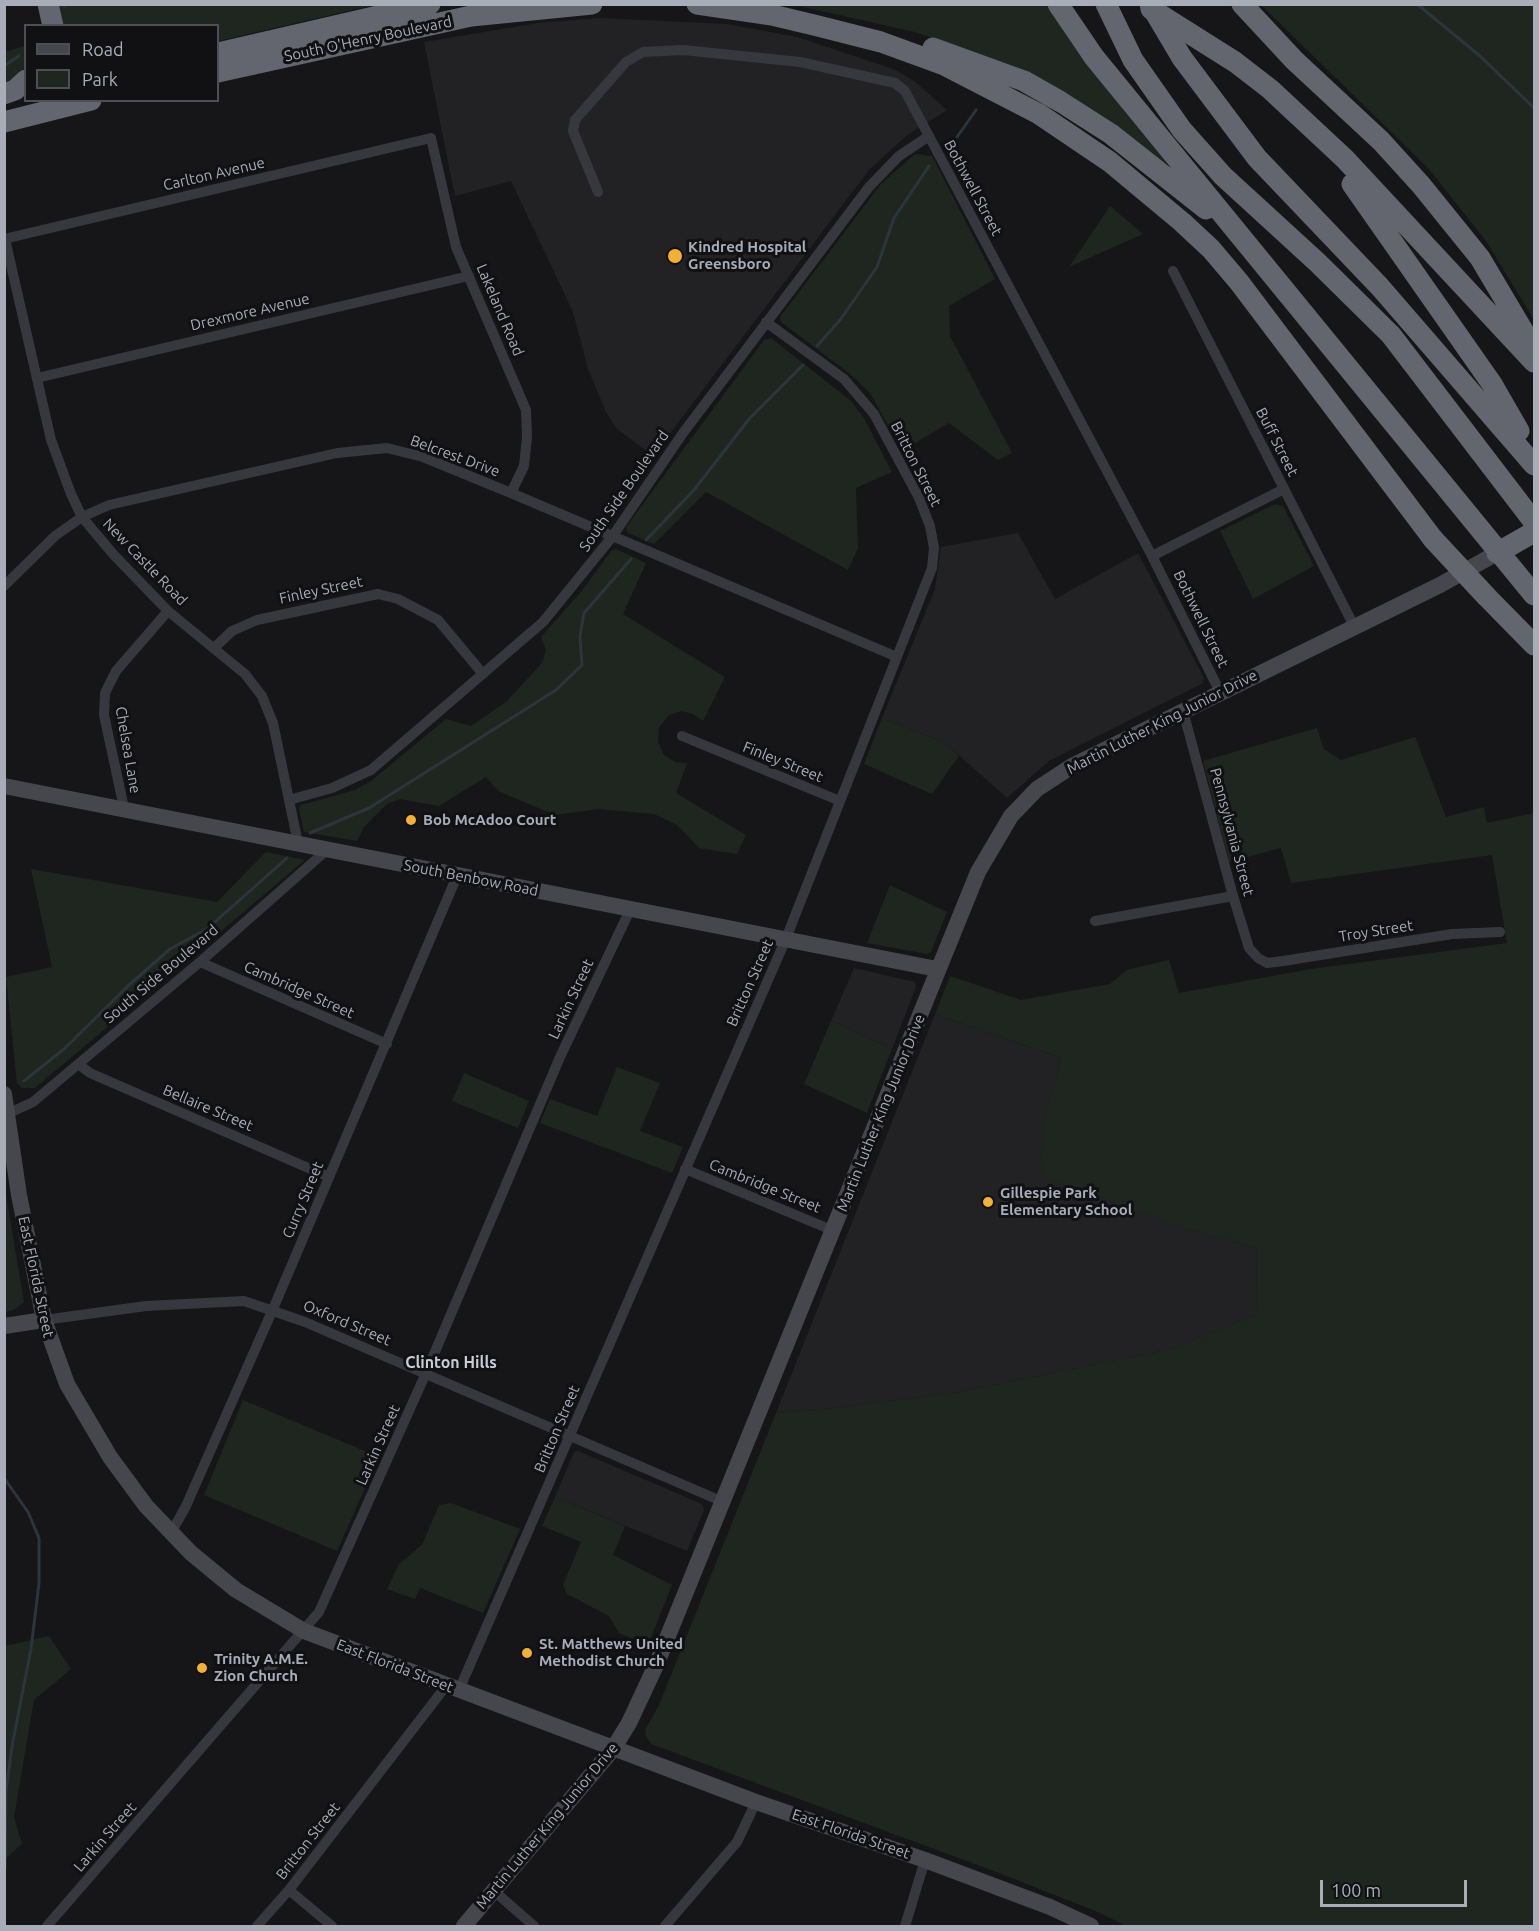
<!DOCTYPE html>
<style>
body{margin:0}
#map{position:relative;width:1539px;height:1931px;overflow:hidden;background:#161618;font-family:Ubuntu,sans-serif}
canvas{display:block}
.frame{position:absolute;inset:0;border:6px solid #a8adb8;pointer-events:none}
.legend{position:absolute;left:24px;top:24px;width:195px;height:78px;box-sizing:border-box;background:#111113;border:2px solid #4d4f55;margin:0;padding:8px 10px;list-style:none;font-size:18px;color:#a8adb8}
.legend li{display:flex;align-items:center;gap:12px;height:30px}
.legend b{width:30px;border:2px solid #4d4f55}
.scale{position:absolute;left:1320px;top:1880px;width:147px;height:27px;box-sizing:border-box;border:3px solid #a8adb8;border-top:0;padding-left:8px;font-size:18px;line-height:21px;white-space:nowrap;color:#a8adb8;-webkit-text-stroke:4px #111113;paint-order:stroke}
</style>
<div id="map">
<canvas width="1539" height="1931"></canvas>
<div class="frame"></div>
<ul class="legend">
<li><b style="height:8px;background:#45474d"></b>Road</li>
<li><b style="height:16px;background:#1e261f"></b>Park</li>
</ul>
<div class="scale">100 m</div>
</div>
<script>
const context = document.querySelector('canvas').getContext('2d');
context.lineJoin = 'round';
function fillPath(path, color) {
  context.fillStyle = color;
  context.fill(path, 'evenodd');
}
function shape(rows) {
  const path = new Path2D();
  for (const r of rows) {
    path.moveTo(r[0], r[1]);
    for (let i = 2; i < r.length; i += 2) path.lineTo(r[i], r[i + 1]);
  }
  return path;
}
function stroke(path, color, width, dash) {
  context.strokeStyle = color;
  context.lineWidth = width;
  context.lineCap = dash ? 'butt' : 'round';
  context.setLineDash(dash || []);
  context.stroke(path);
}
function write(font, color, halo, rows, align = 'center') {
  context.font = font + ' Ubuntu,sans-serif';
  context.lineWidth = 6;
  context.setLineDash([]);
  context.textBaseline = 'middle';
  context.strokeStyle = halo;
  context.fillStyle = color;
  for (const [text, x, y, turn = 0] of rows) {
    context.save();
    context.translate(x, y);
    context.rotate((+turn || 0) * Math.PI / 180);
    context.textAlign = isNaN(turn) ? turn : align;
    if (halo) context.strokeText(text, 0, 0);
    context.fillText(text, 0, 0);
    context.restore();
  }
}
const built = shape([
 [599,18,727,24,797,37,896,70,914,81,947,110,906,136,869,170,653,456,617,429,606,412,588,369,573,312,511,181,455,196,424,42,538,23],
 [1018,533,1055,599,1138,553,1204,678,1203,683,1049,761,1007,798,945,743,882,718,935,589,941,547],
 [854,968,915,982,916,987,892,1049,831,1021],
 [935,1014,1062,1058,1043,1123,1187,1229,1257,1248,1256,1315,1171,1349,948,1394,818,1410,776,1413],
 [578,1451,702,1504,704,1510,687,1551,555,1497,574,1452]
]);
const green = shape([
 [56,5,374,5,218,41,218,26,61,25],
 [794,5,1046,5,1079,54,1168,161,1163,164,987,57,915,32],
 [1261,5,1534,5,1534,320,1486,241,1428,168],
 [25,46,25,68,4,85,4,52],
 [915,154,932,156,995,279,949,306,950,336,1012,453,998,460,949,423,902,451,870,393,850,374,781,322,780,317,881,184],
 [1110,206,1143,234,1069,267],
 [771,338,850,400,864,418,892,472,856,488,858,548,848,570,706,492,654,544,628,533,626,527,764,340],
 [1275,504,1283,506,1314,566,1253,599,1220,531],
 [616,549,646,563,623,614,725,677,703,721,693,714,681,711,669,715,659,727,658,742,664,755,675,762,687,763,676,793,746,835,737,854,699,848,677,825,654,814,599,809,555,815,498,791,486,777,439,806,400,799,387,804,364,827,357,841,304,832,299,808,301,805,355,790,371,781,446,719,471,726,507,701,542,663,546,650,541,637,581,592,611,551],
 [882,718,945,743,959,756,932,794,864,764],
 [1317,728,1324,749,1341,760,1415,737,1446,817,1484,807,1487,823,1534,813,1534,1926,1126,1926,1098,1912,999,1873,651,1744,646,1736,645,1730,659,1705,776,1413,818,1410,948,1394,1171,1349,1256,1315,1257,1248,1187,1229,1041,1175,1043,1123,1062,1058,935,1014,950,976,1021,1000,1110,984,1127,970,1169,960,1179,993,1311,969,1507,943,1492,855,1291,883,1281,848,1229,862,1203,761],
 [266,852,305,860,35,1088,22,1088,17,1083,6,977,52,967,31,869,217,902],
 [890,885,947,912,931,952,927,954,867,943],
 [831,1021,892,1049,867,1113,804,1084],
 [617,1067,660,1083,640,1131,683,1147,672,1173,540,1123,550,1099,597,1116],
 [464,1073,529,1101,518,1128,452,1101],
 [5,1188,24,1302,14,1310,5,1312],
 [243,1400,379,1457,337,1551,204,1495],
 [555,1497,625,1526,613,1555,672,1585,648,1645,619,1633,609,1616,567,1594,563,1585,581,1542,542,1526],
 [451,1503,520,1529,483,1613,420,1588,415,1599,387,1589,399,1564,422,1545,439,1505],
 [49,1636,71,1669,34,1700,14,1817,22,1844,5,1859,5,1646]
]);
const stream = shape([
 [1417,4,1480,56,1534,108],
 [64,6,66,4],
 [4,66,19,56],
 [957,137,976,110],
 [817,346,840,320,877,267,894,218,929,166],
 [646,540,694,490,749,419,803,365],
 [310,833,369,808,556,690,582,665,580,636,584,613,631,559],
 [24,1081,64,1049,129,985,170,949,207,929,287,858],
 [4,1478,28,1512,39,1538,39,1583,31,1649,12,1746,6,1791,5,1869]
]);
const street = shape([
 [598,192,573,131,575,120,626,62,643,52,683,50,800,62,895,83,905,91,1152,556,1220,692],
 [4,239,431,138,456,247,526,410,527,437,524,466,511,493],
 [5,239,51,440,71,494,82,517,113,554,168,611,245,674,262,696,273,723,298,843],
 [1173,271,1354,626],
 [37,378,469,276],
 [1152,556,1284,489],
 [4,586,55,536,82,517,109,505,337,453,387,448,423,457,511,493,897,657],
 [214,648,232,631,257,620,378,594,398,599,438,620,483,674],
 [1183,711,1233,896,1249,948,1258,958,1267,963,1283,961,1452,934,1500,932],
 [682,736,840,801],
 [289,800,332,788,371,770,543,622,612,537,683,433,869,187,899,156,929,136],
 [124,808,104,715,105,693,116,671,168,611],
 [1095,921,1233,896],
 [200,962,387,1044],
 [78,1064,90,1073,329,1177],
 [7,1114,33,1102,200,962,328,849],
 [685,1169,834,1231],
 [44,1320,146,1306,244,1301,305,1322,721,1501],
 [171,1533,186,1506,273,1309,457,876],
 [459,1690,785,941,932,568,934,548,930,526,919,498,874,414,844,379,766,322],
 [289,1890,332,1926],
 [494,1891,534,1926],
 [47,1926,319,1612,426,1373,560,1057,630,910],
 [257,1926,289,1890,446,1686],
 [665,1926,737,1842,756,1802],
 [905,1926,925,1860]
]);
const secondary = shape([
 [4,786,937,969],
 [4,1094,19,1195,44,1320,67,1384,110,1457,146,1506,191,1553,236,1590,304,1631,756,1802,925,1860,1050,1907,1091,1926],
 [4,1326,44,1320],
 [464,1926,613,1749,629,1723,657,1663,978,872,1011,816,1037,789,1072,766,1440,585,1497,553]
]);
const highway = shape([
 [48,4,53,26],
 [697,4,772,15,818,26,881,42,944,65,1039,114,1110,162,1182,222,1211,249,1239,282,1433,539],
 [1058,4,1094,57,1534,595],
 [1106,4,1133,60,1182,130,1223,176,1318,263,1391,335,1534,522],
 [1242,4,1294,60,1381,141,1421,185,1480,258,1531,344],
 [1151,9,1235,62,1270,89,1345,159,1534,362],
 [933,48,1024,81,1061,102,1111,134,1206,209],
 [218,53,430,4],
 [1182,58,1257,158,1380,287,1534,465],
 [218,72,471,16,592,4],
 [4,94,15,90,26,80],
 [4,122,91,100],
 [1352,184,1492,384,1519,431],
 [1497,553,1534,532],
 [1486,596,1534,645]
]);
const highwayBridge = shape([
 [1150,4,1182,58],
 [1433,539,1486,596]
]);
const markers = [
 [675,256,8,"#f2b134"],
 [411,820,6,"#f2b134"],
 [988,1202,6,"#f2b134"],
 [527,1653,6,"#f2b134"],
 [202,1668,6,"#f2b134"]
];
const streetNames = [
 ["South O'Henry Boulevard",368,39,-12],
 ["Carlton Avenue",214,174,-13],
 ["Bothwell Street",973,188,62],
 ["Lakeland Road",500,310,67],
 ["Drexmore Avenue",250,312,-13],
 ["Buff Street",1277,442,63],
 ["Belcrest Drive",455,456,20],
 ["Britton Street",916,464,63],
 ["South Side Boulevard",624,491,-55],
 ["New Castle Road",145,562,46],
 ["Finley Street",321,590,-12],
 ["Bothwell Street",1201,619,64],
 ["Martin Luther King Junior Drive",1162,722,-27],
 ["Chelsea Lane",128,750,80],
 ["Finley Street",783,762,22],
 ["Pennsylvania Street",1232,832,75],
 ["South Benbow Road",471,878,11],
 ["Troy Street",1376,931,-9],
 ["South Side Boulevard",161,974,-40],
 ["Britton Street",750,983,-66],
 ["Cambridge Street",299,990,24],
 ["Larkin Street",571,999,-65],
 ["Bellaire Street",208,1108,23],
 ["Martin Luther King Junior Drive",881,1113,-68],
 ["Cambridge Street",765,1186,22],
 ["Curry Street",303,1200,-67],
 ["East Florida Street",36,1277,78],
 ["Oxford Street",347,1323,23],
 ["Britton Street",557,1429,-67],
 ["Larkin Street",378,1445,-66],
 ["East Florida Street",395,1666,21],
 ["Martin Luther King Junior Drive",547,1826,-50],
 ["East Florida Street",851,1834,19],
 ["Larkin Street",105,1837,-49],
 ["Britton Street",308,1841,-52]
];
const poiNames = [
 ["Kindred Hospital",688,247],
 ["Greensboro",688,264],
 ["Bob McAdoo Court",423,820],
 ["Gillespie Park",1000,1193],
 ["Elementary School",1000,1210],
 ["St. Matthews United",539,1644],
 ["Methodist Church",539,1661],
 ["Trinity A.M.E.",214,1659],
 ["Zion Church",214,1676]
];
const neighbourhoodNames = [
 ["Clinton Hills",451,1363]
];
fillPath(built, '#222225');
fillPath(green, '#1e261f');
stroke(stream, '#2c353c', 3);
stroke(street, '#37383d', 10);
stroke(secondary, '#45474d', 16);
stroke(highway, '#63666e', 21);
stroke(highwayBridge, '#63666e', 21);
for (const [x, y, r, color] of markers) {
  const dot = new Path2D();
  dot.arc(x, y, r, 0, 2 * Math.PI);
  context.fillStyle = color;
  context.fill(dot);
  stroke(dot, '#111113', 2);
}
write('15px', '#a8adb8', '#111113', streetNames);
write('bold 15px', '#a8adb8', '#111113', poiNames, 'left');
write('bold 16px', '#c9ccd4', '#111113', neighbourhoodNames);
</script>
